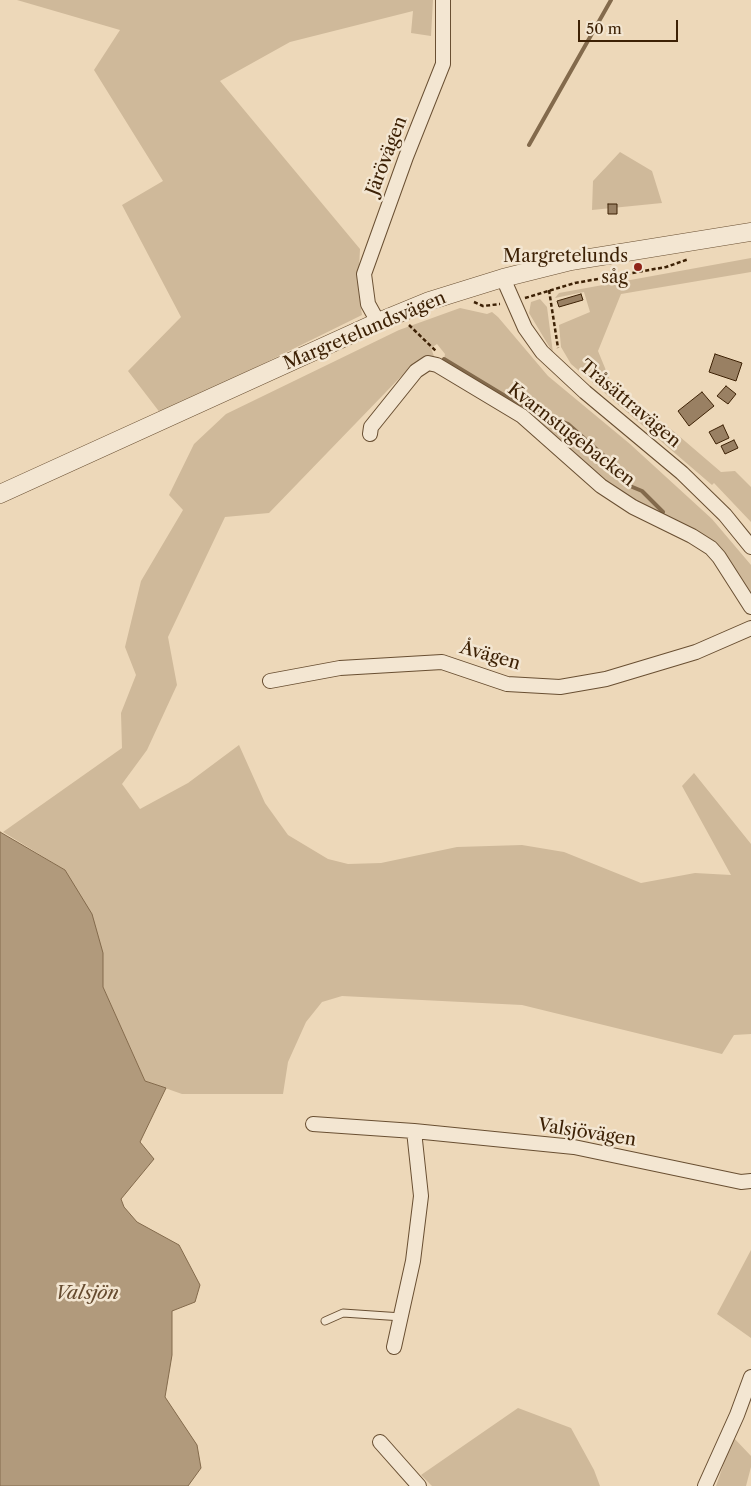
<!DOCTYPE html>
<meta charset="utf-8">
<style>
body{margin:0}
#map{position:relative;width:751px;height:1486px;overflow:hidden;background:#edd8b9;font-family:"Libre Caslon Text",serif}
canvas{display:block}
.scale{position:absolute;left:578px;top:20px;width:100px;height:22px;box-sizing:border-box;border:2px solid #3d2105;border-top:0;padding-left:6px;font-size:15px;line-height:18px;white-space:nowrap;color:#3d2105;-webkit-text-stroke:4px #f3e6d2;paint-order:stroke}
</style>
<div id="map">
<canvas width="751" height="1486"></canvas>
<div class="scale">50 m</div>
</div>
<script>
const context = document.querySelector('canvas').getContext('2d');
context.lineJoin = 'round';
function fillPath(path, color) {
  context.fillStyle = color;
  context.fill(path, 'evenodd');
}
function shape(rows) {
  const path = new Path2D();
  for (const r of rows) {
    path.moveTo(r[0], r[1]);
    for (let i = 2; i < r.length; i += 2) path.lineTo(r[i], r[i + 1]);
  }
  return path;
}
function stroke(path, color, width, dash) {
  context.strokeStyle = color;
  context.lineWidth = width;
  context.lineCap = dash ? 'butt' : 'round';
  context.setLineDash(dash || []);
  context.stroke(path);
}
function write(font, color, halo, rows, align = 'center') {
  context.font = font + ' "Libre Caslon Text",serif';
  context.lineWidth = 5;
  context.setLineDash([]);
  context.textBaseline = 'middle';
  context.strokeStyle = halo;
  context.fillStyle = color;
  for (const [text, x, y, turn = 0] of rows) {
    context.save();
    context.translate(x, y);
    context.rotate((+turn || 0) * Math.PI / 180);
    context.textAlign = isNaN(turn) ? turn : align;
    if (halo) context.strokeText(text, 0, 0);
    context.fillText(text, 0, 0);
    context.restore();
  }
}
const green = shape([
 [17,0,433,0,431,36,411,33,413,11,290,42,220,81,360,249,358,288,362,315,161,414,128,371,181,317,122,205,163,181,94,70,120,30],
 [620,152,652,171,662,203,592,210,593,181],
 [751,258,751,272,621,294,598,351,612,385,672,430,721,472,735,471,751,487,751,522,714,483,712,485,571,364,561,347,559,325,590,312,584,292,555,298,559,293],
 [540,299,547,307,553,353,529,313,531,302],
 [460,308,487,314,492,312,498,317,548,376,630,444,712,519,751,565,751,597,724,554,646,510,443,364,445,354,437,344,431,348,435,359,414,363,269,513,225,517,168,637,177,685,147,750,122,784,140,809,188,783,239,745,265,803,288,835,328,859,348,864,381,863,457,847,522,845,564,852,641,883,695,873,731,875,682,786,694,773,751,844,751,1034,734,1035,722,1054,522,1005,342,996,322,1002,306,1022,288,1062,283,1094,182,1094,145,1081,103,987,103,953,65,870,3,832,122,748,121,713,136,675,125,647,141,581,183,510,169,495,194,444,226,414,399,330],
 [751,1250,751,1338,717,1314],
 [518,1408,571,1428,594,1470,600,1486,432,1486,421,1475],
 [733,1437,751,1456,751,1467,746,1486,716,1486]
]);
const water = shape([
 [0,832,65,870,92,914,103,953,103,987,145,1081,166,1088,140,1142,154,1159,121,1199,124,1207,137,1222,179,1245,200,1285,195,1302,172,1311,172,1355,165,1397,197,1445,201,1468,188,1486,0,1486,0,832]
]);
const stream = shape([
 [529,145,611,0],
 [444,359,515,402,568,424,620,470,630,486,642,491,663,512]
]);
const building = shape([
 [608,204,617,204,617,214,608,214,608,204],
 [581,294,583,300,559,307,557,301,581,294],
 [715,354,742,363,736,381,709,372,715,354],
 [726,386,736,394,728,404,717,396,726,386],
 [702,392,714,406,689,426,678,411,702,392],
 [723,425,729,438,716,444,709,432,723,425],
 [734,440,738,448,725,454,721,446,734,440]
]);
const path = shape([
 [549,290,558,348],
 [525,298,575,283,666,267,689,259],
 [474,302,483,306,500,304],
 [409,325,436,351]
]);
const service = shape([
 [325,1321,343,1313,402,1317]
]);
const minor = shape([
 [503,278,525,328,542,352,585,392,682,473,725,515,751,547],
 [378,322,368,304,364,274,406,157,443,64,443,0],
 [370,434,371,427,416,371,428,363,437,365,522,416,601,486,633,507,692,536,711,548,719,557,751,607],
 [270,681,340,668,442,662,507,684,560,687,606,679,696,652,751,628],
 [313,1124,414,1131,574,1147,741,1182,751,1181],
 [394,1347,413,1261,421,1196,414,1131],
 [380,1442,419,1486],
 [705,1486,737,1415,751,1377]
]);
const tertiary = shape([
 [0,494,378,322,429,301,503,278,571,261,751,232]
]);
const markers = [
 [638,267,5,"#8f2418"]
];
const streetNames = [
 ["Järövägen",387,156,-69],
 ["Margretelundsvägen",365,331,-23],
 ["Tråsättravägen",630,404,40],
 ["Kvarnstugebacken",571,435,38],
 ["Åvägen",490,656,16],
 ["Valsjövägen",587,1133,9]
];
const poiNames = [
 ["Margretelunds",628,257],
 ["såg",628,278]
];
const waterNames = [
 ["Valsjön",87,1294]
];
fillPath(green, '#cfb99a');
fillPath(water, '#b19a7c');
stroke(water, '#836a4c', 1);
stroke(stream, '#836a4c', 4);
fillPath(building, '#998063');
stroke(building, '#3d2105', 1);
stroke(service, '#694f32', 9);
stroke(minor, '#694f32', 16);
stroke(tertiary, '#694f32', 19);
stroke(path, '#3d2105', 2.5, [4, 2.5]);
stroke(service, '#f3e6d2', 7);
stroke(minor, '#f3e6d2', 14);
stroke(tertiary, '#f3e6d2', 18);
for (const [x, y, r, color] of markers) {
  const dot = new Path2D();
  dot.arc(x, y, r, 0, 2 * Math.PI);
  context.fillStyle = color;
  context.fill(dot);
  stroke(dot, '#f3e6d2', 2);
}
write('18px', '#3d2105', '#f3e6d2', streetNames);
write('18px', '#3d2105', '#f3e6d2', poiNames, 'right');
write('italic 19px', '#664b2f', '#f3e6d2', waterNames);
</script>
